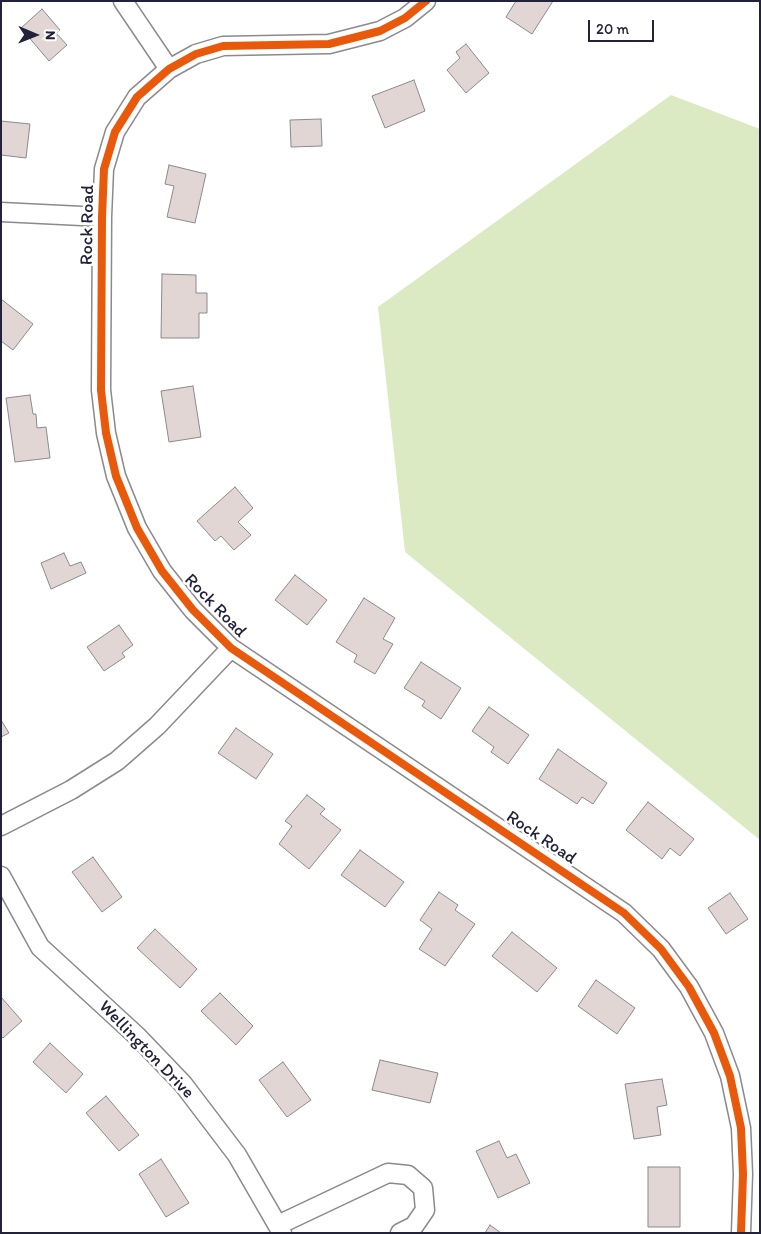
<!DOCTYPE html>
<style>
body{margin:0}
#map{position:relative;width:761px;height:1234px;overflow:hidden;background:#fff;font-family:Itim,sans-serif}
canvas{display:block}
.frame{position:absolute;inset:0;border:2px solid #22223b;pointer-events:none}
.north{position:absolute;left:10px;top:10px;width:50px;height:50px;-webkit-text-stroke:4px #fff;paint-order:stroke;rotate:91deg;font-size:14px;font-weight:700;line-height:20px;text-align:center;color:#22223b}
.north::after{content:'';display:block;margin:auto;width:18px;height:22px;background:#22223b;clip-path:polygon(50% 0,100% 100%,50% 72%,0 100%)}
.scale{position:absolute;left:588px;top:20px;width:66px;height:22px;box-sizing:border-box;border:2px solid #22223b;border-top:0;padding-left:6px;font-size:15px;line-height:18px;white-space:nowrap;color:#22223b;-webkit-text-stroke:4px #fff;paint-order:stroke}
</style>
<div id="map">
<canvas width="761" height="1234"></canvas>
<div class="frame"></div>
<div class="north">N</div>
<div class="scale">20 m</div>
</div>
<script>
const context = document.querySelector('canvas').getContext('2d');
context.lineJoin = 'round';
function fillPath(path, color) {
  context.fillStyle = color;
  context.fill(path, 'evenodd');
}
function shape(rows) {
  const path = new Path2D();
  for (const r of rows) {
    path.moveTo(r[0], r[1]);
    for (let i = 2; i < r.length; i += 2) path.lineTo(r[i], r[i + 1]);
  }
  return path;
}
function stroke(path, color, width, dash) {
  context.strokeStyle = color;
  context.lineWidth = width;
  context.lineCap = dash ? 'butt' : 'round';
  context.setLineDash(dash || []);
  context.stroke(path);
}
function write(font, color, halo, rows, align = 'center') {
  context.font = font + ' Itim,sans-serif';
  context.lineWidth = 5;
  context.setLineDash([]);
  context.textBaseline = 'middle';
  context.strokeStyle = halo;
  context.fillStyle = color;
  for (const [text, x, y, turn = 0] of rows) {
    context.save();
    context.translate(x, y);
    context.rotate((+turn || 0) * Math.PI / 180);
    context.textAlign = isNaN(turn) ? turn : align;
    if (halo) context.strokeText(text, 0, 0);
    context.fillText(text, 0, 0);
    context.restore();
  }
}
const green = shape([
 [671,95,760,129,760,840,405,552,378,307]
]);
const building = shape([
 [516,1,553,1,532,34,506,17,516,1],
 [42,9,60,30,56,33,67,45,49,61,21,28,42,9],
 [466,44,489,73,466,93,447,70,460,58,456,52,466,44],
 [414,80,425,111,385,128,372,96,414,80],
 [321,119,322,146,291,147,290,120,321,119],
 [1,121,30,124,26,158,1,155,1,121],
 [169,165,206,174,195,223,167,217,174,186,165,184,169,165],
 [162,274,196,275,196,293,207,293,207,313,199,313,199,338,161,338,162,274],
 [1,299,33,324,13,350,1,341,1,299],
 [193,386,201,437,169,442,161,391,193,386],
 [30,395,33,414,36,414,37,428,46,427,50,458,15,462,6,398,30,395],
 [235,487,253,508,238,522,251,535,234,550,221,536,215,541,197,521,235,487],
 [64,553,70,566,81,562,86,573,51,589,41,563,64,553],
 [295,575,327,600,307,625,275,600,295,575],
 [364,598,395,618,383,639,393,644,375,674,354,662,357,655,336,642,364,598],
 [119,625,133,645,122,653,125,657,104,671,87,647,119,625],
 [421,662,461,688,441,719,422,706,425,701,404,688,421,662],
 [489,707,529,735,508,764,491,752,494,747,472,731,489,707],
 [1,720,9,733,1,737,1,720],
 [236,728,273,754,256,779,218,753,236,728],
 [558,749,607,783,593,804,582,797,577,804,539,779,558,749],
 [307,795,325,809,320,814,341,830,309,869,279,844,292,826,285,821,307,795],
 [648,802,694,839,680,856,670,848,662,859,626,830,648,802],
 [360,850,404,882,385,907,341,875,360,850],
 [93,857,122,897,102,912,72,872,93,857],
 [439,892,458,905,455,910,475,924,445,966,419,949,432,929,420,920,439,892],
 [730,893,748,919,726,934,708,908,730,893],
 [155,929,197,969,180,988,137,948,155,929],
 [512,932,557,968,537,992,492,956,512,932],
 [596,980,635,1008,617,1034,578,1006,596,980],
 [220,993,253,1026,236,1045,201,1011,220,993],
 [1,997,22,1021,3,1038,1,1036,1,997],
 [50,1043,83,1074,66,1093,33,1062,50,1043],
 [380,1060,438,1073,430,1103,372,1090,380,1060],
 [283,1062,311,1100,287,1117,259,1080,283,1062],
 [662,1079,667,1105,657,1107,661,1135,634,1139,625,1084,662,1079],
 [106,1096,139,1135,119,1151,86,1113,106,1096],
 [499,1141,507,1158,516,1154,530,1183,498,1198,476,1151,499,1141],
 [161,1159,189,1203,166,1217,139,1174,161,1159],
 [648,1167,680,1167,680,1227,648,1227,648,1167],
 [490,1225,501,1233,485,1233,490,1225]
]);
const street = shape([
 [123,1,169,69],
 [426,1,405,18,380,31,329,44,223,46,196,54,169,69,137,97,115,132,104,169,102,217,101,390,106,433,116,476,137,528,162,571,193,610,231,648,624,913,661,949,689,987,714,1033,730,1076,741,1128,743,1174,741,1233],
 [1,212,102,217],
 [1,826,71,790,117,761,157,726,231,648],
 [1,876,40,947,138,1037,183,1084,237,1155,282,1233],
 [278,1225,388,1173,408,1175,423,1188,425,1210,414,1226,400,1233]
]);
const cycleway = shape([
 [426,1,405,18,380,31,329,44,223,46,196,54,169,69,137,97,115,132,104,169,102,217,101,390,106,433,116,476,137,528,162,571,193,610,231,648,624,913,661,949,689,987,714,1033,730,1076,741,1128,743,1174,741,1233]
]);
const streetNames = [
 ["Rock Road",88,225,-89],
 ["Rock Road",215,606,46],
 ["Rock Road",541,838,34],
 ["Wellington Drive",146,1050,46]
];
fillPath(green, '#dbeac2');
fillPath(building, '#e1d6d3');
stroke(building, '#8a8a8f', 1);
stroke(street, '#8a8a8f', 21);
stroke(street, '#fff', 18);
stroke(cycleway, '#e8590c', 8);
write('18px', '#22223b', '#fff', streetNames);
</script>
